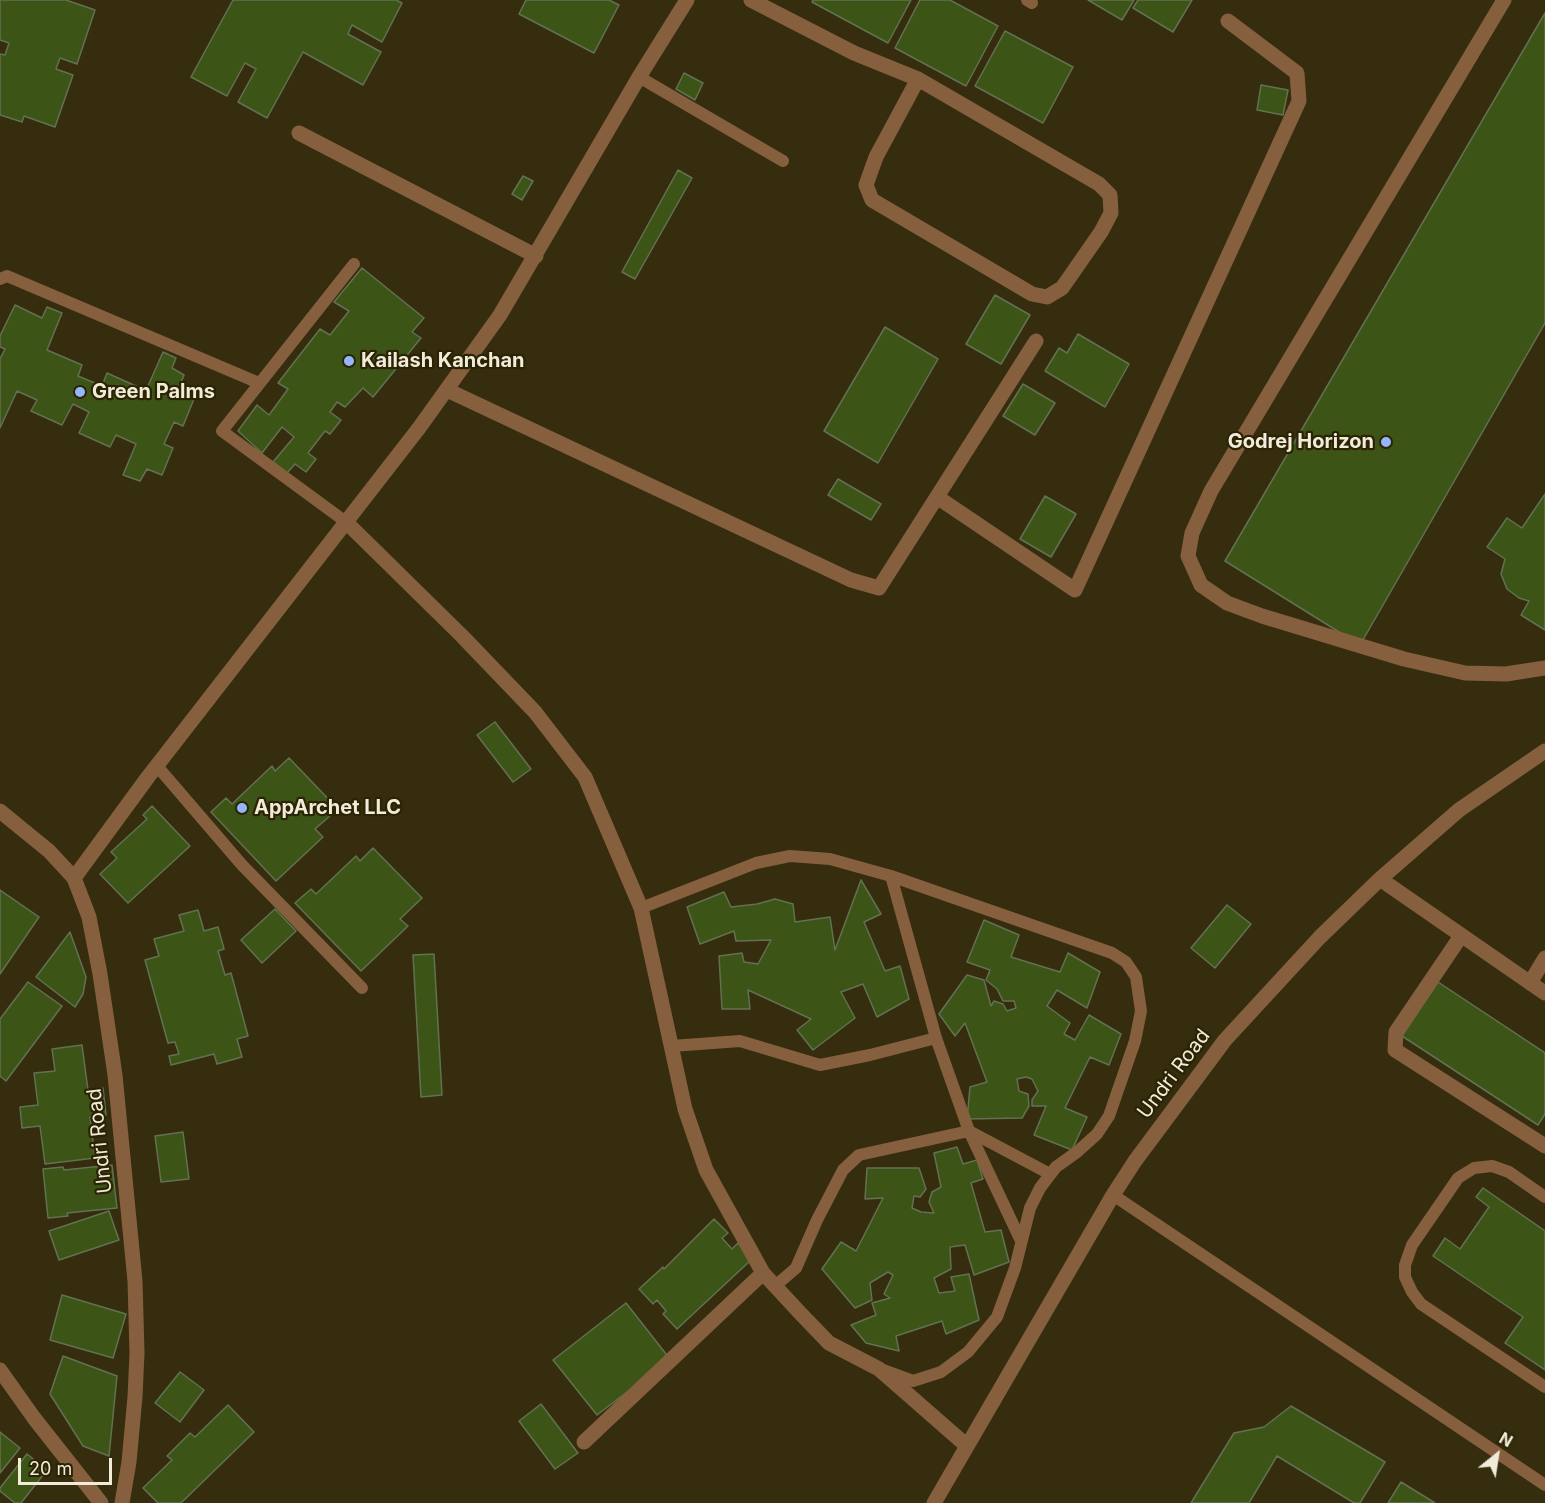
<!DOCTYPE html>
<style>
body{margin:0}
#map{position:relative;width:1545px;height:1503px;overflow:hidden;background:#352d0d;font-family:Inter,sans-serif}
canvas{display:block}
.north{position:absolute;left:1467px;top:1425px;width:60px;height:60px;-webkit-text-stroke:4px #2b2303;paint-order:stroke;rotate:30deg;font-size:16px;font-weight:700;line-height:24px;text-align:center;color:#f1ecda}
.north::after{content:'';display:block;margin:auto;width:21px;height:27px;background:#f1ecda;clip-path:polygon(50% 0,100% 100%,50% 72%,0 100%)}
.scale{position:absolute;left:18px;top:1458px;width:94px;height:27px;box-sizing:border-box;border:3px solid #f1ecda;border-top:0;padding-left:8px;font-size:18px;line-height:21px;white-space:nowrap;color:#f1ecda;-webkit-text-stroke:4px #2b2303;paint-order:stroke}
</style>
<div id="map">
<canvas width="1545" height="1503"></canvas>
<div class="north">N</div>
<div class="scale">20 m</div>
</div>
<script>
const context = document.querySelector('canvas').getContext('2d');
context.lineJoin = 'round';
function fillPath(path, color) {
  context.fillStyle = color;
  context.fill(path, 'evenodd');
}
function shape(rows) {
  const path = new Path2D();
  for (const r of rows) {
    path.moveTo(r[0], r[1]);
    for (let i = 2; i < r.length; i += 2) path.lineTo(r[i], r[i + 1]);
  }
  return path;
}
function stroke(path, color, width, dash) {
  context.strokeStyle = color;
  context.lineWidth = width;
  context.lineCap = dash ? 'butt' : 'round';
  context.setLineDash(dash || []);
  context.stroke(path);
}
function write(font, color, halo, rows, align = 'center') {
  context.font = font + ' Inter,sans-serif';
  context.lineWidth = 4.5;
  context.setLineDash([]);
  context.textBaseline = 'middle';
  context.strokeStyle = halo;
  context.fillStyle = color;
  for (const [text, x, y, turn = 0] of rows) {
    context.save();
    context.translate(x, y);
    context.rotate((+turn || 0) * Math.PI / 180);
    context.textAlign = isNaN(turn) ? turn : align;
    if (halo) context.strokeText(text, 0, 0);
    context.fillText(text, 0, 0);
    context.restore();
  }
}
const building = shape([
 [0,0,66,0,95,10,77,64,60,58,56,69,73,75,55,127,24,116,22,122,0,115,0,54,5,55,9,43,0,40,0,0],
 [233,0,396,0,402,3,382,42,352,25,348,34,381,52,363,85,303,52,267,118,238,102,256,69,245,63,227,96,191,77,233,0],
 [526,0,609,0,619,5,594,53,519,14,526,0],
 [813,0,911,0,888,43,812,2,813,0],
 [920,0,950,0,998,26,966,86,895,48,920,0],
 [1088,0,1134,0,1122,20,1088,0],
 [1138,0,1192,0,1173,32,1133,8,1138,0],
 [1545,13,1545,323,1360,645,1225,561,1545,13],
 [1005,31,1073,67,1043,123,975,86,1005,31],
 [684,73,703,83,695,100,676,89,684,73],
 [1261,85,1288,90,1283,115,1257,110,1261,85],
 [678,170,692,178,635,279,622,272,678,170],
 [523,176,533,181,522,200,512,194,523,176],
 [362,268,424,318,412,332,421,338,373,397,363,388,345,407,337,402,330,412,341,420,330,434,325,431,308,453,316,459,306,472,295,464,287,473,273,462,294,437,282,427,262,453,238,431,257,405,269,415,288,389,278,383,320,329,330,335,349,311,334,302,362,268],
 [995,295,1030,315,1001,364,966,344,995,295],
 [15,305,42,318,47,307,62,313,47,350,82,365,78,376,102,386,107,373,136,386,133,390,144,395,163,352,176,358,172,368,184,375,179,388,196,394,183,426,174,422,164,444,173,448,162,475,147,469,140,481,123,475,136,444,116,435,110,447,79,433,89,412,73,404,62,425,31,411,37,400,17,391,0,428,0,359,5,349,0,347,0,336,15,305],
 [885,327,938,359,878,463,824,431,885,327],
 [1078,334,1129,364,1105,407,1045,371,1059,348,1067,353,1078,334],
 [1023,384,1055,403,1035,435,1003,416,1023,384],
 [838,479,881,504,871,520,828,495,838,479],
 [1545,494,1545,630,1521,615,1529,601,1519,598,1507,589,1501,574,1505,559,1487,547,1507,518,1522,528,1545,494],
 [1045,496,1076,514,1051,557,1020,539,1045,496],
 [495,722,531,769,513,782,477,735,495,722],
 [289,758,338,809,315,829,323,837,276,881,211,812,226,798,232,804,272,766,275,771,289,758],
 [152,806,190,846,128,903,100,874,117,858,111,852,147,819,143,815,152,806],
 [373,848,422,898,400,919,408,926,361,971,295,903,311,889,316,894,356,856,360,861,373,848],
 [861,880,881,914,864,922,885,971,900,966,909,999,877,1017,863,984,841,992,855,1018,813,1050,797,1030,811,1019,748,990,750,1009,722,1009,719,956,742,953,744,962,758,964,771,940,736,941,734,931,700,944,687,907,724,892,731,907,757,904,775,899,793,904,795,922,830,917,835,950,861,880],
 [0,890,39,917,0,974,0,890],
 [1227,905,1251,924,1215,968,1191,948,1227,905],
 [275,909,296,931,262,963,241,940,275,909],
 [198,910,204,931,218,927,224,949,218,951,225,975,231,973,248,1036,237,1039,242,1057,217,1064,214,1054,171,1065,169,1056,179,1054,175,1042,168,1043,145,960,159,956,154,939,184,931,179,915,198,910],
 [984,920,1019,935,1011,957,1060,972,1068,953,1100,972,1087,1008,1057,990,1047,1006,1070,1023,1064,1034,1075,1040,1089,1015,1121,1034,1109,1065,1090,1057,1065,1108,1087,1117,1072,1150,1034,1135,1046,1106,1032,1106,1032,1100,1038,1091,1032,1079,1026,1077,1017,1079,1019,1091,1028,1094,1029,1106,1022,1118,967,1119,970,1087,987,1082,965,1023,955,1036,939,1014,967,975,984,980,991,1006,994,1001,1003,1004,1007,1011,1016,1008,1014,1001,1003,1001,997,989,986,980,990,970,967,962,984,920],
 [70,932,86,977,83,994,75,1007,36,977,70,932],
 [434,954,442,1095,421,1097,413,955,434,954],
 [28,982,62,1006,6,1081,0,1076,0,1019,28,982],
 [1438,982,1545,1053,1545,1114,1538,1125,1402,1036,1438,982],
 [82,1045,88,1090,103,1088,106,1115,90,1117,95,1158,45,1164,40,1126,22,1128,20,1107,38,1105,34,1073,55,1071,52,1049,82,1045],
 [183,1132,189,1179,161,1182,155,1136,183,1132],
 [957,1147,963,1164,977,1160,983,1179,971,1183,985,1232,1001,1230,1009,1262,974,1275,965,1245,950,1247,951,1269,934,1278,939,1293,955,1291,951,1277,969,1274,979,1320,946,1334,942,1321,896,1336,899,1351,866,1343,851,1325,876,1315,872,1303,890,1298,884,1294,893,1275,888,1272,870,1283,872,1300,855,1308,822,1269,841,1242,856,1251,883,1198,865,1199,867,1168,919,1168,926,1189,920,1197,914,1196,912,1208,921,1212,934,1213,929,1202,932,1192,941,1187,934,1153,957,1147],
 [112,1165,117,1208,67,1213,68,1216,48,1218,43,1169,63,1167,64,1170,112,1165],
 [1483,1188,1545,1231,1545,1370,1505,1343,1523,1317,1433,1256,1445,1238,1460,1249,1489,1207,1476,1197,1483,1188],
 [109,1211,119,1240,59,1260,49,1231,109,1211],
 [714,1219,728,1233,722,1238,732,1249,738,1243,752,1259,677,1329,663,1314,666,1311,657,1300,653,1304,639,1289,663,1267,664,1269,714,1219],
 [62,1295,126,1314,113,1358,50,1340,62,1295],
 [626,1303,670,1359,597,1415,553,1360,626,1303],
 [63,1356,117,1376,109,1456,83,1446,50,1394,63,1356],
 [180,1372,204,1390,180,1422,155,1403,180,1372],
 [541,1404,578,1453,555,1469,519,1421,541,1404],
 [228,1405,254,1432,181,1503,158,1503,143,1488,172,1460,167,1456,190,1433,195,1437,228,1405],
 [1291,1406,1385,1462,1360,1503,1354,1503,1277,1456,1249,1503,1191,1503,1234,1433,1264,1427,1291,1406],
 [0,1432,20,1448,0,1473,0,1432],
 [27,1454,47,1470,21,1503,15,1503,0,1491,0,1488,27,1454],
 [1401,1482,1435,1503,1388,1503,1401,1482]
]);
const service = shape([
 [1027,0,1032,3],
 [639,77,783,161],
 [0,279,7,276,259,383],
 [346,522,222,431,354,264],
 [157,766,242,865,362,988],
 [891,876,936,1038,969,1131,1021,1241],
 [641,908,756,863,790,856,830,859,891,876,1112,953,1126,962,1136,977,1141,1011,1135,1041,1109,1116,1097,1134,1077,1152,1056,1167,1040,1188,1030,1208,1015,1268,997,1317,968,1352,941,1372,913,1381,883,1370],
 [672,1046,740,1041,820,1065,870,1055,936,1038],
 [1113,1195,1545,1485],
 [1545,1197,1509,1172,1492,1166,1474,1168,1458,1178,1412,1245,1405,1265,1405,1277,1412,1292,1421,1304,1545,1387],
 [775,1286,796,1268,817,1220,843,1170,859,1155,969,1131,1050,1174]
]);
const minor = shape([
 [751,0,854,53,918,79,1099,184,1110,195,1111,213,1101,232,1062,288,1047,297,1032,294,872,200,866,185,876,157,918,79],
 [1504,0,1211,491,1192,533,1188,556,1201,585,1227,603,1262,616,1404,659,1465,673,1506,674,1545,668],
 [299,133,536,256],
 [447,390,851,580,879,588,1036,341],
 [937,497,1075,590,1299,101,1297,73,1228,21],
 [346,522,462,636,535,712,585,777,641,908,685,1109,706,1170,763,1273,801,1314,829,1343,879,1369,967,1446],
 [0,811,49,851,74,878,89,917,100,974,115,1075,135,1281,137,1353,135,1397,129,1462,122,1503],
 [74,878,148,777,419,428,500,315,639,77,687,0],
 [1380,879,1545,993],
 [1461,936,1396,1032,1395,1050,1545,1146],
 [1530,983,1545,958],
 [0,1370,34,1418,101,1503],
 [584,1442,763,1273],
 [934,1503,1113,1195,1135,1161,1225,1040,1320,937,1380,879,1459,810,1545,751]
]);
const markers = [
 [349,361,6,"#95b6fd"],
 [80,392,6,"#95b6fd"],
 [1386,442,6,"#95b6fd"],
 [242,808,6,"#95b6fd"]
];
const poiNames = [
 ["Kailash Kanchan",361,361],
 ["Green Palms",92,392],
 ["Godrej Horizon",1374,442,"right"],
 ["AppArchet LLC",254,808]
];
const streetNames = [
 ["Undri Road",1174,1074,-53],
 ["Undri Road",100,1141,-96]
];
fillPath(building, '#3c5516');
stroke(building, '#637153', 1.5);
stroke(service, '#865f3e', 12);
stroke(minor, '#865f3e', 15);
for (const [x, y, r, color] of markers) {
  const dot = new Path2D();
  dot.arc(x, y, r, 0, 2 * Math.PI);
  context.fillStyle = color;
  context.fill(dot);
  stroke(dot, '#2b2303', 2);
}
write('bold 20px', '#f1ecda', '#2b2303', poiNames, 'left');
write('20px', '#f1ecda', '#2b2303', streetNames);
</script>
